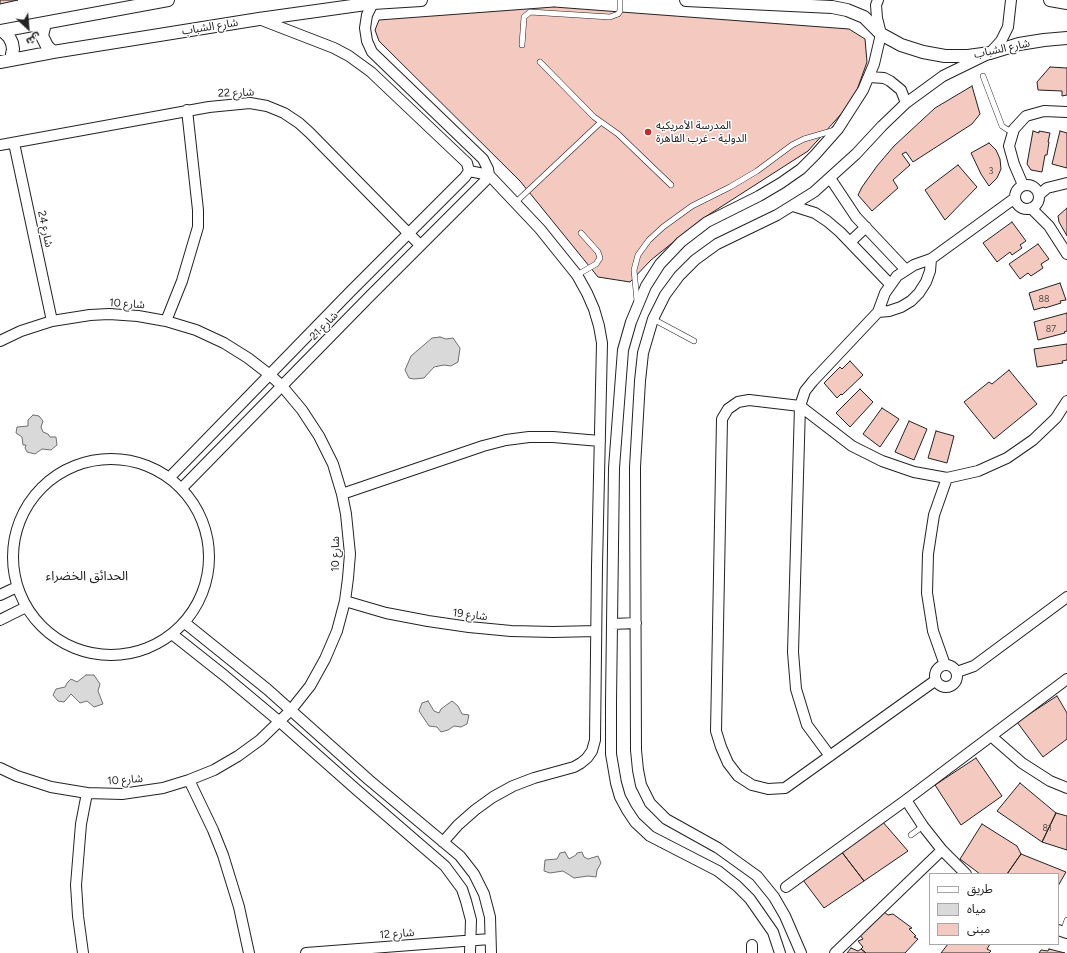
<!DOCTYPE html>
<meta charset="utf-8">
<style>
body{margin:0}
#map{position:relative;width:1067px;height:953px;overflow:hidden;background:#fff;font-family:Figtree,"Noto Sans Arabic",sans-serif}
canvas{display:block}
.legend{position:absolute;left:929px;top:873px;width:130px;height:72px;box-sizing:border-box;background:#fff;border:1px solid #a7a7a7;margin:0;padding:5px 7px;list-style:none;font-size:12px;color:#222}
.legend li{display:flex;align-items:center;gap:8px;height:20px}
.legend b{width:20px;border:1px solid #a7a7a7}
.north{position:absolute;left:8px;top:8px;width:40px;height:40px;-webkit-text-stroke:3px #fff;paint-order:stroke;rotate:154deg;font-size:11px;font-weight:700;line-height:16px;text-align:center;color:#222}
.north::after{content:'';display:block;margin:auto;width:14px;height:18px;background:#222;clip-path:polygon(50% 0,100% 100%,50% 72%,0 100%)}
</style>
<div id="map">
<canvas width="1067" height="953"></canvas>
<ul class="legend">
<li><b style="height:5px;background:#fff"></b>طريق</li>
<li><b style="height:11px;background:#d9d9d9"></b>مياه</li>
<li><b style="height:11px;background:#f3c9c0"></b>مبنى</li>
</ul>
<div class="north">ش</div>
</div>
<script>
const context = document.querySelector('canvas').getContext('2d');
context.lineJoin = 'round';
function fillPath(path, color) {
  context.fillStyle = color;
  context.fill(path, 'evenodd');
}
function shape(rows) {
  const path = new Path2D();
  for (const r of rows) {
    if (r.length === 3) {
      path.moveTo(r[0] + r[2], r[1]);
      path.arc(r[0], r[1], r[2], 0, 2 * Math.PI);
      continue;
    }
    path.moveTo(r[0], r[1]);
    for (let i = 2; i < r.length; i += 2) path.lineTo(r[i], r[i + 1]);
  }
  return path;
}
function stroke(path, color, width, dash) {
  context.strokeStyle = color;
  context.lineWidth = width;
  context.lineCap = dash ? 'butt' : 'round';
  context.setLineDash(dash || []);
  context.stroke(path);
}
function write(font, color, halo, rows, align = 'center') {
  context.font = font + ' Figtree,"Noto Sans Arabic",sans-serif';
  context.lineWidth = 3;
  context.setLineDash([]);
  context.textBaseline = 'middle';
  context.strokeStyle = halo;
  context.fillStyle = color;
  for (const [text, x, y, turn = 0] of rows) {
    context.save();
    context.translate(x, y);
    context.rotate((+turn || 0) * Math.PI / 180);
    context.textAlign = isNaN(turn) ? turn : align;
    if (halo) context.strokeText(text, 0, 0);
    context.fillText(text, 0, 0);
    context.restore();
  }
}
const water = shape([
 [440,337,446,339,453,338,460,348,458,362,451,366,444,365,434,367,424,378,414,379,409,378,405,370,411,356,432,338,440,337],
 [33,415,39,416,43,421,41,427,43,432,48,434,50,437,56,437,57,445,51,450,42,449,35,454,27,452,25,448,26,445,23,445,22,437,16,433,17,427,28,426,28,420,33,415],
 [86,675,94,675,100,684,98,691,103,704,94,707,87,701,80,703,71,694,64,702,58,701,53,695,56,689,65,687,67,683,71,679,77,682,86,675],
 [428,701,434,711,439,713,441,709,452,701,458,706,462,714,469,715,467,724,461,727,454,726,448,730,441,732,437,727,429,726,419,711,422,703,428,701],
 [565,852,569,859,576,855,577,853,582,852,584,857,588,859,598,856,601,863,597,870,596,877,588,876,574,878,563,871,550,873,544,871,545,860,557,859,560,853,565,852]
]);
const building = shape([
 [0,0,18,0,0,4,0,0],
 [554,7,849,29,865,39,867,62,857,90,842,113,808,151,702,219,651,260,630,282,598,277,520,181,379,41,375,30,379,20,554,7],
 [1050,67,1067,68,1067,95,1062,96,1062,91,1038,90,1037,82,1050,67],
 [972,86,980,114,972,124,913,162,906,152,902,154,910,165,893,180,898,188,872,211,858,195,862,187,877,166,894,146,935,108,972,86],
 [1033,131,1039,133,1039,131,1050,133,1048,142,1049,142,1047,155,1045,155,1042,172,1031,170,1027,164,1033,131],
 [1060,131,1067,133,1067,168,1052,164,1060,131],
 [989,143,996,150,1000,159,1001,169,997,178,989,186,981,174,971,153,989,143],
 [958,165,977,187,945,220,925,190,958,165],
 [1067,208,1067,236,1059,222,1058,216,1067,208],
 [1012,222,1026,241,1020,245,1022,248,1012,255,1010,252,997,262,983,243,1012,222],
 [1038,244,1049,259,1041,264,1043,268,1031,276,1028,273,1020,279,1009,264,1038,244],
 [1060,283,1066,300,1060,301,1061,303,1045,308,1044,307,1034,310,1029,293,1060,283],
 [1067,313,1067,331,1064,332,1065,333,1038,340,1034,322,1067,313],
 [1067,344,1067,360,1062,361,1063,363,1037,367,1034,349,1067,344],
 [850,361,863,375,842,395,841,394,837,398,824,383,840,367,842,369,850,361],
 [1009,370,1037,404,994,439,964,402,989,382,992,384,1009,370],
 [860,389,873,402,850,427,836,413,860,389],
 [882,408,899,419,880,447,863,434,882,408],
 [909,421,927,429,914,460,895,452,909,421],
 [936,431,954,436,947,463,928,458,936,431],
 [1057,696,1067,713,1067,739,1043,757,1017,722,1057,696],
 [976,758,1002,796,961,825,935,785,976,758],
 [1020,783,1056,813,1042,842,997,811,1020,783],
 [1056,813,1067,816,1067,850,1042,842,1056,813],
 [882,821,908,851,864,881,841,851,882,821],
 [982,824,1017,846,1021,854,1007,874,980,874,960,859,982,824],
 [841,851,864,881,824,908,803,880,841,851],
 [1021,854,1066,872,1058,886,1058,874,1007,874,1021,854],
 [884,912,888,915,893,914,912,928,909,929,916,936,914,937,918,939,905,953,866,953,861,949,863,947,858,941,863,939,860,935,884,912],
 [948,944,990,944,987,949,991,951,989,953,941,953,948,944],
 [851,948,858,951,861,949,866,953,847,953,851,948],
 [1049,949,1065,953,1039,953,1041,950,1048,951,1049,949]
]);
const service = shape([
 [522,45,524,17,530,12,610,17,618,14,620,11,620,0],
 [540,62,594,117,618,134,671,185],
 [983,76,1002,126,1008,130,1014,129],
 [515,203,601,122],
 [577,275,596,264,600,258,598,252,581,233],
 [637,301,634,270,638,255,649,240,663,227,692,206,730,187,757,171,792,145,804,139,835,130],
 [653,319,694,341],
 [911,835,923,826],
 [1063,932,1067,920]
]);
const minor = shape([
 [869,77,884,78,890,81,901,90,906,103],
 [14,143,52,321],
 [0,145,209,107,250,103,267,106,284,113,299,123,310,133,420,245],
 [830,178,856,217,906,270],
 [1027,197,12],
 [1023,185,1014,164,1009,146,1014,129,1026,116,1044,111,1067,112],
 [1039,195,1047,188,1067,183],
 [793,206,815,213,827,221,840,232,890,284],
 [1031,208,1049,226,1067,254],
 [850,242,866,227],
 [878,312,889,311,901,307,911,301,919,293,926,282,930,271,931,259],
 [166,321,182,281,198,227,198,210,187,110],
 [0,341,21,331,52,321,90,315,109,314,138,316,166,321,196,330,224,343,248,358,270,375,282,386,302,410,319,436,333,464,342,494,346,514,350,554,348,578,345,601,337,631,325,659,310,686,291,710,260,740,238,756,214,770,189,780,163,788,122,794,87,793,51,787,17,776,0,768],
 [111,557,98],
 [170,477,350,292,465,177,469,171,467,163,371,72,349,56,334,48,259,19],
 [182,488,370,296,485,181,489,175,488,169,483,159,372,52,367,41,365,28,367,15,373,3],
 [342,494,483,446,506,440,529,437,553,437,600,441],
 [0,595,17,587],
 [345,601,386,613,428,621,469,627,511,631,553,632,596,631],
 [0,620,26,607],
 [185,623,267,689,369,780,460,856,474,874,484,894,490,917,491,953],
 [612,624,636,623],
 [172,634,225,676,280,722,358,791,445,866,462,889,466,901,471,920,470,953],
 [945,665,933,631,927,593,928,554,934,515,947,478],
 [946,676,11],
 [957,672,974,666,1067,597],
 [936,680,785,788,768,789,752,785,738,776,728,763,721,747,716,731,722,419,728,409,738,402,749,400,800,406,852,446,882,461,914,472,947,478,978,471,1007,458,1033,440,1056,418,1067,401],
 [991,736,1022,763,1050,781,1067,788],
 [830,756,807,725,796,689,793,652,800,406,805,391,813,381,878,312,885,293,897,276,914,265,931,259,1015,198],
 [189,780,213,830,223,855,239,907,249,953],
 [906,800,923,826,942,850,966,874],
 [443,842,458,825,475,810,493,797,513,786,534,778,574,767,581,763,587,758,592,751,595,740,597,566,602,343,599,326,594,309,587,293,577,275,540,229,489,175,469,171],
 [786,887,906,800,1067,679],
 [1058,930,1067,933],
 [83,953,78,916,76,885,81,824,87,793],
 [306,953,490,939],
 [752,953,752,945],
 [780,953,773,932,750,899,737,886,718,871,650,836,635,822,627,810,620,797,616,783,611,754,611,702,614,468,623,350,631,322,646,286,660,264,681,242,707,222,759,196,781,183,801,169,815,155,838,129,863,90,874,64,881,34,877,18,876,5,878,0],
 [801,953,785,916,774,897,757,876,718,848,666,819,650,803,641,785,638,770,636,750,635,467,640,381,643,353,653,319,665,295,679,276,695,260,717,244,777,215,814,192,856,154,882,126,906,103,943,76,990,53,1001,41,1008,27,1011,0],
 [835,953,942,850]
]);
const tertiary = shape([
 [686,0,832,7,847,10,864,17,881,34,901,45,923,52,945,56,968,56,990,53,1019,44,1044,40,1067,38],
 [1050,0,1067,3],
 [45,23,42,36,47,46,53,52],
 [0,31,168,0],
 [3,31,9,37,12,43,13,49,11,60],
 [0,62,53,52,259,19,373,3,421,0]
]);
const markers = [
 [648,132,4,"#c62828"]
];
const numberNames = [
 ["3",991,171],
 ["88",1044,299],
 ["87",1051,329],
 ["81",1047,828]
];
const streetNames = [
 ["شارع الشباب",210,27,-9],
 ["شارع الشباب",1002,49,-12],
 ["شارع 22",236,93,-2],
 ["شارع 24",45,229,78],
 ["شارع 10",127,304,4],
 ["شارع 21",324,326,-46],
 ["شارع 10",336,554,-90],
 ["شارع 19",470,615,7],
 ["شارع 10",125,780,-4],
 ["شارع 12",397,934,-4]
];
const poiNames = [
 ["المدرسة الأمريكيه",656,126],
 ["الدولية - غرب القاهرة",656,139]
];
const quarterNames = [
 ["الحدائق الخضراء",87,576]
];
fillPath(water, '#d9d9d9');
stroke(water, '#6f6f6f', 1);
fillPath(building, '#f3c9c0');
stroke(building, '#222', 1);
stroke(service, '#222', 6);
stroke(minor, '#222', 12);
stroke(tertiary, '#222', 14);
stroke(service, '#fff', 5);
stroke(minor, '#fff', 10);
stroke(tertiary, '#fff', 12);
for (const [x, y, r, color] of markers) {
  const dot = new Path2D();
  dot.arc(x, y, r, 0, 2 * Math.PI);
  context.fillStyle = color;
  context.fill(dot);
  stroke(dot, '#fff', 1.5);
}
write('9px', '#564c4a', null, numberNames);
write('11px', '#222', '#fff', streetNames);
write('11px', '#222', '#fff', poiNames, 'left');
write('13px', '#222', '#fff', quarterNames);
</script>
